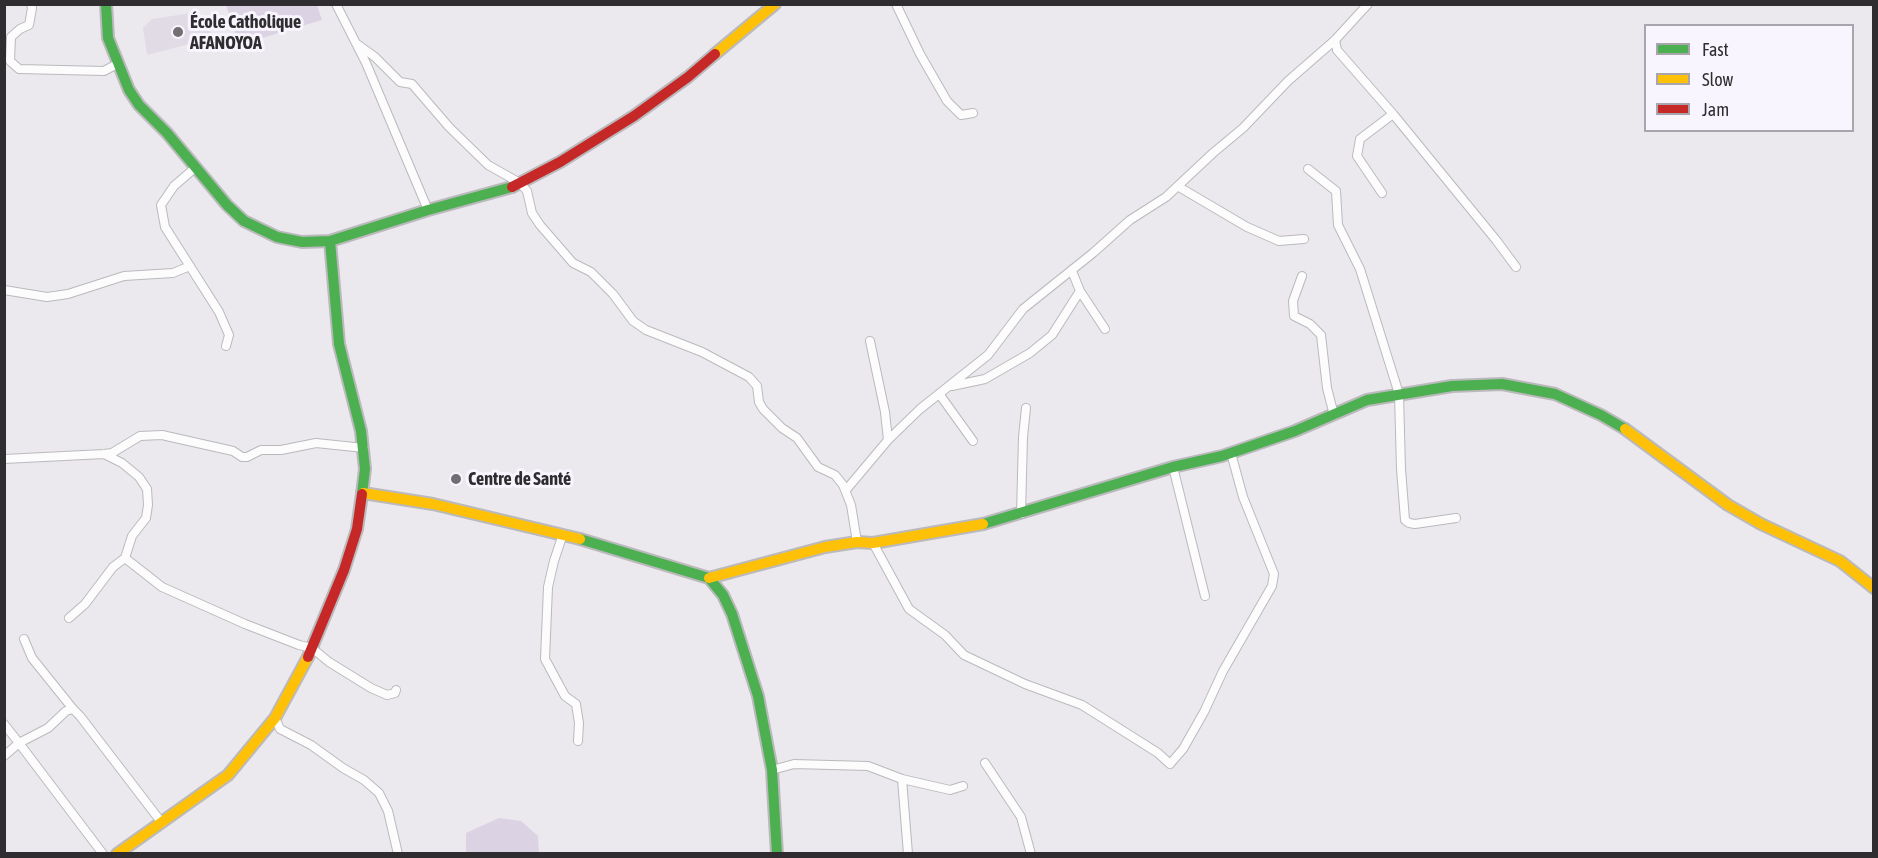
<!DOCTYPE html>
<meta charset="utf-8">
<style>
body{margin:0}
#map{position:relative;width:1878px;height:858px;overflow:hidden;background:#ece9ee;font-family:"Asap Condensed",sans-serif}
canvas{display:block}
.frame{position:absolute;inset:0;border:6px solid #2f2d30;pointer-events:none}
.legend{position:absolute;left:1644px;top:24px;width:210px;height:108px;box-sizing:border-box;background:#f9f5fe;border:2px solid #a8a5ac;margin:0;padding:8px 10px;list-style:none;font-size:18px;color:#2f2d30}
.legend li{display:flex;align-items:center;gap:12px;height:30px}
.legend b{width:30px;border:2px solid #a8a5ac}
</style>
<div id="map">
<canvas width="1878" height="858"></canvas>
<div class="frame"></div>
<ul class="legend">
<li><b style="height:8px;background:#4caf50"></b>Fast</li>
<li><b style="height:8px;background:#ffc107"></b>Slow</li>
<li><b style="height:8px;background:#c62828"></b>Jam</li>
</ul>
</div>
<script>
const context = document.querySelector('canvas').getContext('2d');
context.lineJoin = 'round';
function fillPath(path, color) {
  context.fillStyle = color;
  context.fill(path, 'evenodd');
}
function shape(rows) {
  const path = new Path2D();
  for (const r of rows) {
    path.moveTo(r[0], r[1]);
    for (let i = 2; i < r.length; i += 2) path.lineTo(r[i], r[i + 1]);
  }
  return path;
}
function stroke(path, color, width, dash) {
  context.strokeStyle = color;
  context.lineWidth = width;
  context.lineCap = dash ? 'butt' : 'round';
  context.setLineDash(dash || []);
  context.stroke(path);
}
function write(font, color, halo, rows, align = 'center') {
  context.font = font + ' "Asap Condensed",sans-serif';
  context.lineWidth = 6;
  context.setLineDash([]);
  context.textBaseline = 'middle';
  context.strokeStyle = halo;
  context.fillStyle = color;
  for (const [text, x, y, turn = 0] of rows) {
    context.save();
    context.translate(x, y);
    context.rotate((+turn || 0) * Math.PI / 180);
    context.textAlign = isNaN(turn) ? turn : align;
    if (halo) context.strokeText(text, 0, 0);
    context.fillText(text, 0, 0);
    context.restore();
  }
}
const built = shape([
 [191,13,216,37,147,55,143,28,152,19]
]);
const green = shape([
 [226,5,317,5,322,20,239,45],
 [499,818,521,821,538,836,539,853,466,853,466,833]
]);
const street = shape([
 [31,4,32,8,29,25,20,29,11,37,10,61,19,69,104,71,117,64],
 [336,4,366,63,428,210],
 [896,4,920,54,947,101,961,115,973,113],
 [1335,40,1337,50,1393,114,1496,240,1516,267],
 [357,44,375,57,400,82,412,84,449,127,488,165,520,183,527,191,532,213,540,225,573,263,591,272,613,294,633,321,646,330,702,352,749,377,757,386,759,402,763,409,782,428,797,438,818,467,835,475,843,485,851,505,857,542],
 [196,167,174,186,161,205,165,227,219,312,229,335,226,346],
 [1308,169,1336,191,1338,225,1360,269,1399,394,1401,469,1405,520,1409,523,1415,524,1456,518],
 [1179,187,1247,227,1279,241,1304,239],
 [1382,193,1357,156,1360,139,1393,114],
 [1072,271,1080,291,1105,329],
 [1302,276,1293,301,1294,316,1310,324,1321,335,1327,388,1334,415],
 [4,290,47,297,68,294,124,276,173,273,190,266],
 [952,386,985,379,1030,353,1052,335,1080,291],
 [940,395,973,441],
 [888,440,920,409,988,355,1023,309,1093,253,1130,220,1166,197,1213,153,1243,128,1288,81,1335,40,1368,4],
 [104,454,122,463,139,477,147,489,148,505,146,518,132,536,125,558,162,587,245,624,299,645,312,648,329,662,371,688,387,695,395,693,396,690],
 [4,459,104,454,112,453,140,436,162,435,233,451,242,457,247,457,261,450,281,450,316,443,364,448],
 [1173,467,1205,596],
 [846,490,888,440,885,412,870,341],
 [1021,514,1023,437,1026,408],
 [563,534,554,561,548,587,545,659,565,696,576,704,579,723,578,741],
 [873,543,909,609,945,635,964,655,1025,684,1082,705,1158,753,1170,764,1183,749,1204,712,1223,671,1272,586,1274,574,1243,497,1231,453],
 [69,618,85,604,113,567,125,558],
 [24,639,32,658,73,709],
 [275,718,280,729,311,745,343,768,364,780,379,793,388,811,398,854],
 [4,724,19,743,48,728,66,711,73,709,80,716,162,823],
 [4,756,19,743,103,854],
 [985,763,1021,817,1031,854],
 [772,770,794,764,868,766,902,779,950,790,963,786],
 [902,779,908,854]
]);
const fast = shape([
 [106,4,108,38,129,90,139,105,167,133,227,205,244,221,277,237,302,242,330,241],
 [362,494,365,469,361,431,339,344,330,241,428,210,512,187],
 [983,524,1173,467,1222,456,1295,431,1367,400,1452,386,1502,384,1555,394,1601,415,1625,429],
 [580,539,709,578,723,595,732,614,758,696,772,770,777,854]
]);
const slow = shape([
 [715,54,775,4],
 [1625,429,1728,505,1761,524,1840,561,1874,588],
 [363,493,433,504,580,539],
 [709,578,825,547,857,542,873,543,983,524],
 [117,854,228,775,275,718,308,657]
]);
const jam = shape([
 [512,187,560,162,634,116,688,77,715,54],
 [308,657,344,570,357,529,362,494]
]);
const markers = [
 [178,32,6,"#716f72"],
 [456,479,6,"#716f72"]
];
const poiNames = [
 ["École Catholique",190,22],
 ["AFANOYOA",190,43],
 ["Centre de Santé",468,479]
];
fillPath(built, '#e1dbe5');
fillPath(green, '#dbd2e3');
stroke(street, '#bab9bc', 10);
stroke(fast, '#bab9bc', 14);
stroke(slow, '#bab9bc', 14);
stroke(jam, '#bab9bc', 14);
stroke(street, '#fcfcfc', 8);
stroke(fast, '#4caf50', 10);
stroke(slow, '#ffc107', 10);
stroke(jam, '#c62828', 10);
for (const [x, y, r, color] of markers) {
  const dot = new Path2D();
  dot.arc(x, y, r, 0, 2 * Math.PI);
  context.fillStyle = color;
  context.fill(dot);
  stroke(dot, '#f9f5fe', 2);
}
write('bold 18px', '#2f2d30', '#f9f5fe', poiNames, 'left');
</script>
